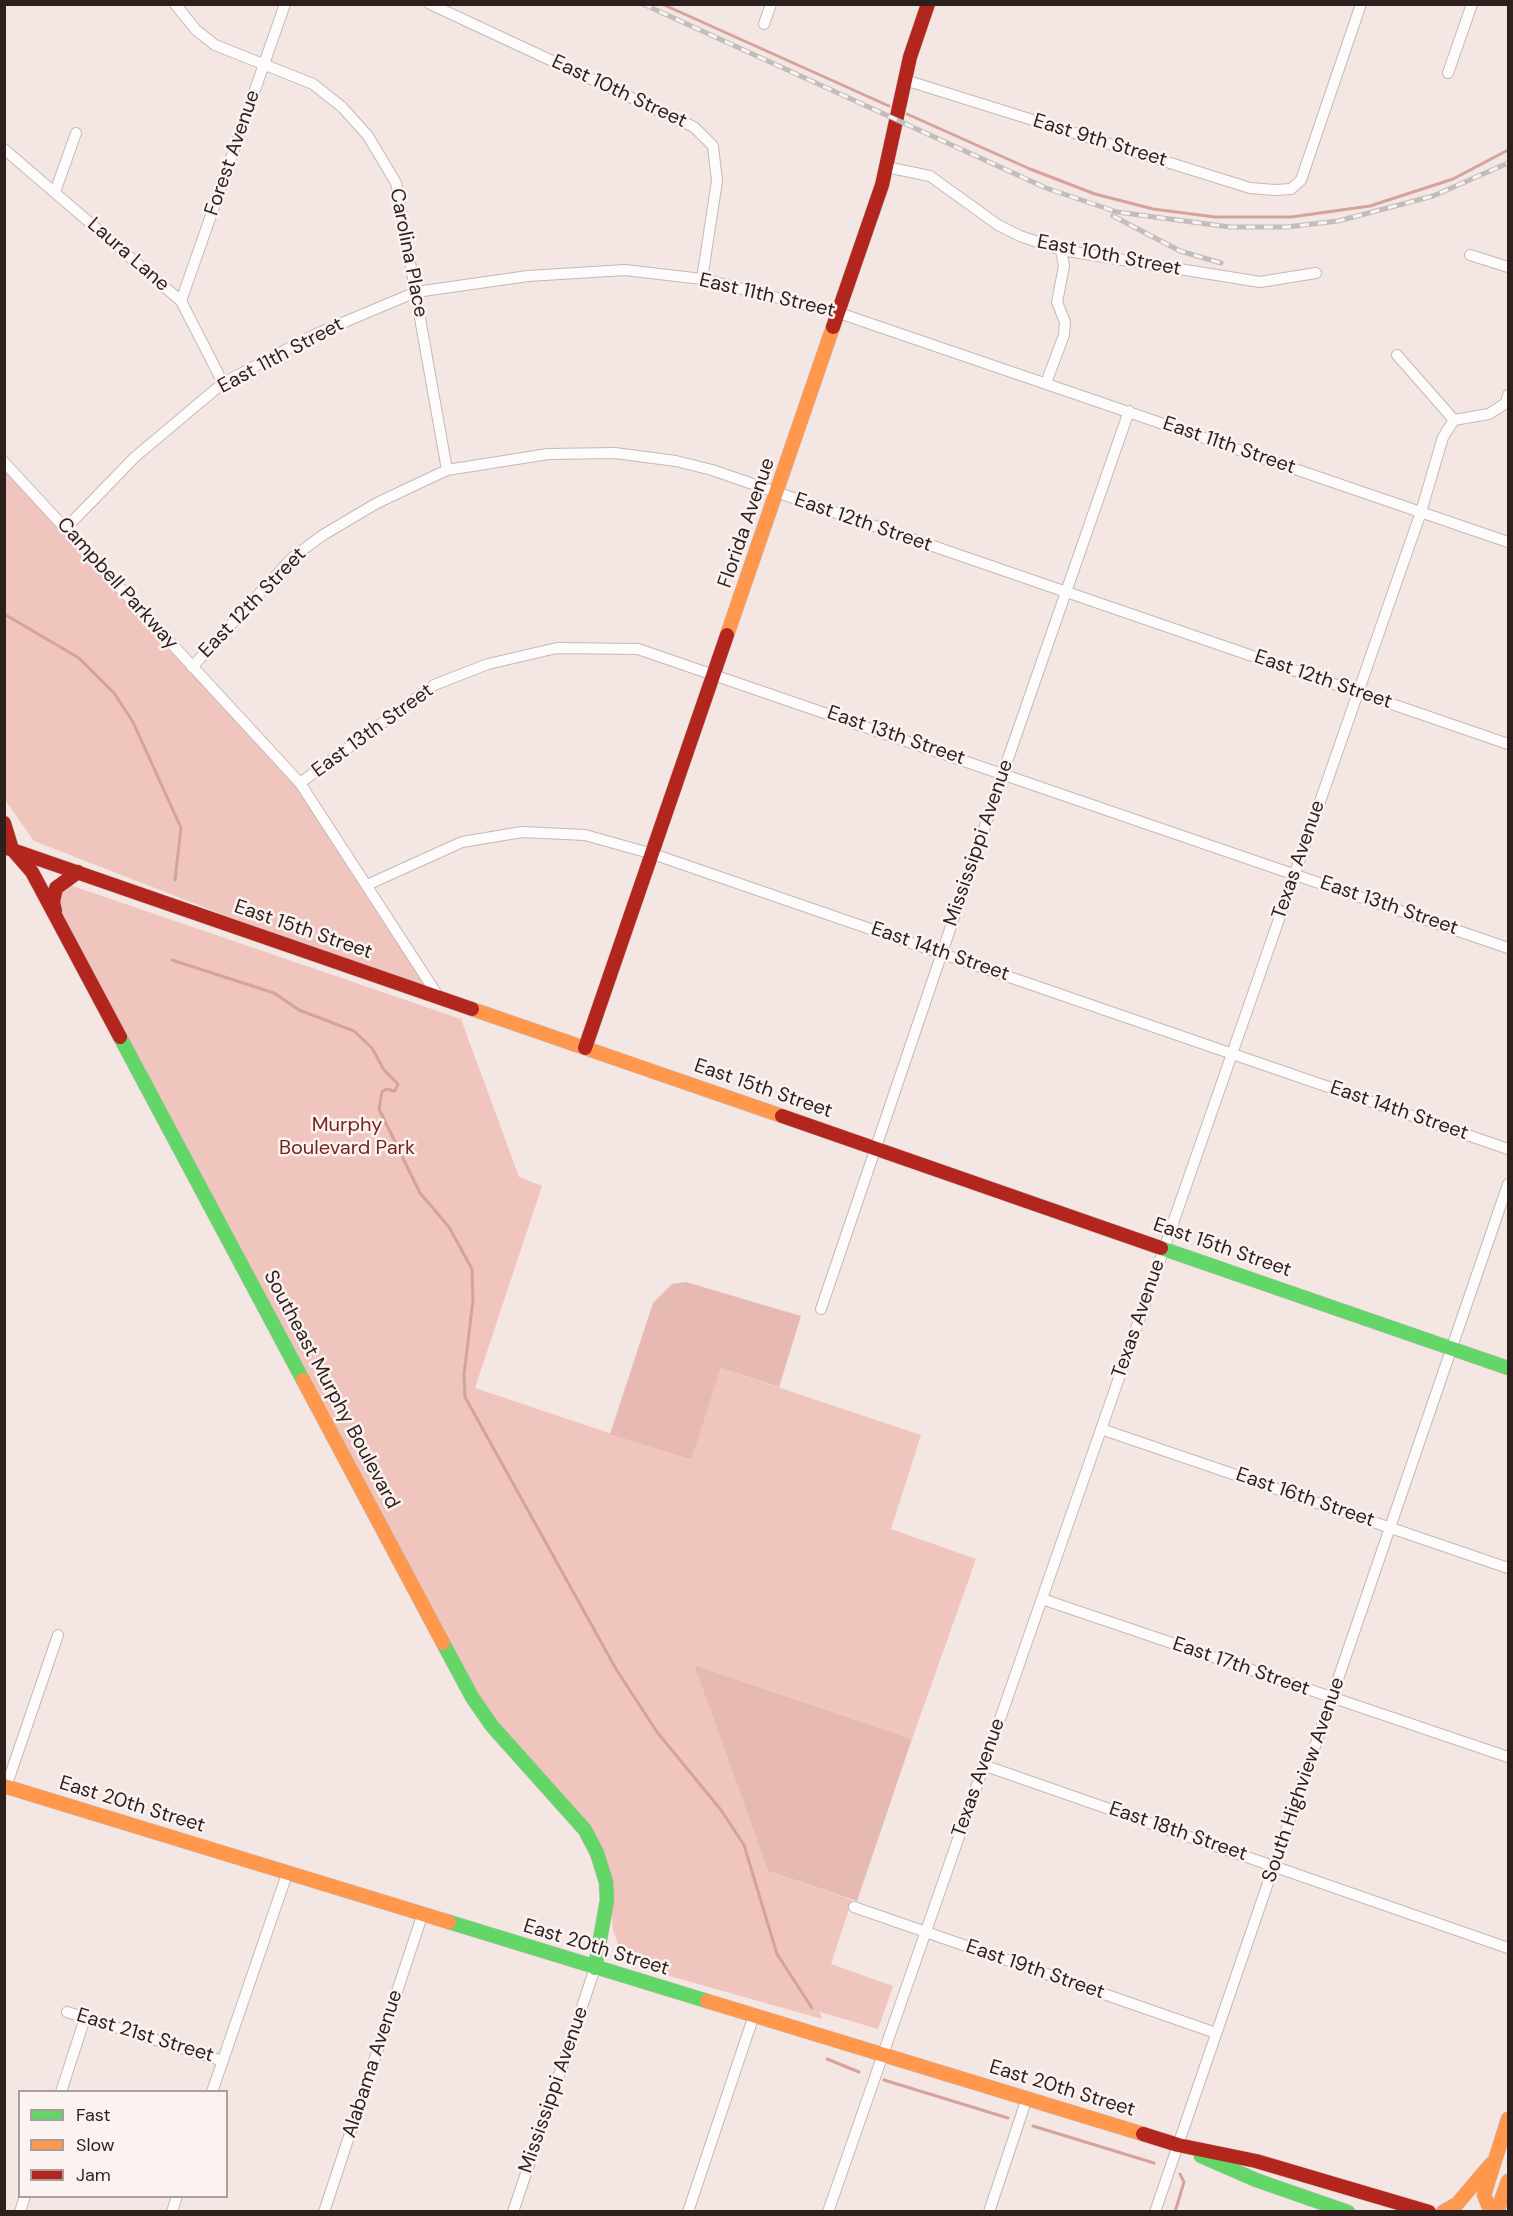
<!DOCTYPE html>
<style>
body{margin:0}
#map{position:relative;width:1513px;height:2216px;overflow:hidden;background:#f4e6e3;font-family:"DM Sans",sans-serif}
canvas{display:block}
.frame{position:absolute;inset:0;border:6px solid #2d1f1c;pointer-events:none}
.legend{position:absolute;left:18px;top:2090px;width:210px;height:108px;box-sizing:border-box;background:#fbf3f1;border:2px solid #a99e9c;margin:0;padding:8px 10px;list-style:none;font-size:18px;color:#2d1f1c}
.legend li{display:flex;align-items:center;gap:12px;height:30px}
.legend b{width:30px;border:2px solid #a99e9c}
</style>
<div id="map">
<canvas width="1513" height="2216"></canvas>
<div class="frame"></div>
<ul class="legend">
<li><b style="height:8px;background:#63d668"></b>Fast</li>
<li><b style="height:8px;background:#ff974d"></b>Slow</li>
<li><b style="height:8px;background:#b3261e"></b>Jam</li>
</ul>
</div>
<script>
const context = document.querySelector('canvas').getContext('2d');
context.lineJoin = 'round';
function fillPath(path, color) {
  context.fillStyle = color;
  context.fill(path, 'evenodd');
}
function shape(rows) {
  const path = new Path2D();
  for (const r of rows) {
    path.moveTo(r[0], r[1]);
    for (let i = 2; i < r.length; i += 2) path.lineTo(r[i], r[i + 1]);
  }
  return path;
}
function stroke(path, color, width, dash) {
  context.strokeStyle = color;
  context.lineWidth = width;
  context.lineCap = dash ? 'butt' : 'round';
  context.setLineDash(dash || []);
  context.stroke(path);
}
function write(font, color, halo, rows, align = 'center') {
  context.font = font + ' "DM Sans",sans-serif';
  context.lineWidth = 5;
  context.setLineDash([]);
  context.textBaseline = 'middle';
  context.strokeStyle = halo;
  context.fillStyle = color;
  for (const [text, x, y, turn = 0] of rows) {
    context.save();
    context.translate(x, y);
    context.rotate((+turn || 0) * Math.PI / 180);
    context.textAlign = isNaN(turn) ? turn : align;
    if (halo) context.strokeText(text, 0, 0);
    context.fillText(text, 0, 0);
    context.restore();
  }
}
const green = shape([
 [4,462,300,783,440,999,34,841,5,800],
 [65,886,73,886,461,1019,519,1177,542,1186,475,1388,690,1460,721,1368,921,1435,891,1529,976,1559,912,1739,694,1665,768,1871,852,1900,831,1964,893,1986,878,2029,820,2012,822,2019,645,1969,628,1958,619,1947,613,1930,608,1869,480,1701,58,906,60,891]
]);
const forest = shape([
 [686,1282,801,1316,779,1387,721,1368,691,1460,610,1434,653,1303,672,1284],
 [694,1665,912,1739,857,1901,768,1871]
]);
const stream = shape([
 [662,4,889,106],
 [907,114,1030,169,1095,194,1153,209,1215,217,1291,217,1370,206,1453,179,1508,150],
 [4,614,79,658,114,693,133,722,181,828,175,880],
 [172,960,274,993,299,1010,354,1031,372,1048,384,1070,398,1084,395,1091,386,1089,382,1092,379,1109,420,1193,449,1227,472,1269,473,1300,464,1375,465,1397,616,1669,657,1732,721,1810,744,1845,777,1954,812,2008],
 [827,2059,859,2072],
 [884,2080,1008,2118],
 [1033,2126,1154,2163],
 [1175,2212,1184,2182,1180,2174]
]);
const street = shape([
 [175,4,196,30,215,45,313,84,342,107,368,136,396,183,447,470],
 [430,4,694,127,713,146,717,181,702,279],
 [764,24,771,4],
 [1448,73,1472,4],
 [905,80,1250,188,1275,190,1291,189,1301,180,1361,4],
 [4,149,181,301,223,383],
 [886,167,930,176,998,225,1020,236,1061,250,1260,282,1316,273],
 [55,192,76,133],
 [1470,255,1508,267],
 [181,301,285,4],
 [1397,355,1454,420],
 [1046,383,1064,335,1065,322,1057,302,1064,266,1061,250],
 [4,462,300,783,440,999],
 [66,528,135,457,223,383,316,334,416,292,528,276,625,270,702,279,839,313,1508,542],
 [192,667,293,557,323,535,377,503,447,470,548,454,615,453,676,461,712,470,1508,744],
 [300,783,434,685,488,664,557,648,638,649,1508,948],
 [367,885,462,842,522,832,585,835,653,854,1508,1149],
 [821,1309,1003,773,1129,411],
 [1101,1429,1508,1568],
 [1042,1599,1508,1757],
 [983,1765,1508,1948],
 [6,1787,58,1635],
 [854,1907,1216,2033],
 [67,2012,223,2061],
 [61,2092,85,2018],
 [212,2092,287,1874],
 [20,2212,25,2196],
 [172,2212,177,2196],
 [324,2212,422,1916],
 [513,2212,595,1968],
 [688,2212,754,2015],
 [828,2212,1421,512,1443,437,1454,420,1489,414,1506,403,1508,395],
 [989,2212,1027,2098],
 [1155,2212,1508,1184]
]);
const fast = shape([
 [120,1037,303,1380],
 [1161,1248,1508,1368],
 [443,1643,472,1697,492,1726,585,1830,597,1853,606,1882,607,1900,595,1968],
 [449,1922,707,2001],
 [1201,2156,1256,2180,1348,2212]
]);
const slow = shape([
 [727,635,833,327],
 [472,1009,782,1116],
 [303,1380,443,1643],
 [4,1786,449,1922],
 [707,2001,1143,2134],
 [1443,2212,1457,2204,1491,2164],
 [1491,2212,1484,2195,1508,2119],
 [1492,2212,1499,2206,1508,2181]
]);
const jam = shape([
 [833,327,882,185,910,57,928,4],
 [4,823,12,849,32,872,120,1037],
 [4,847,472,1009],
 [55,911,53,902,56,888,78,872],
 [585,1048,727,635],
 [782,1116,1161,1248],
 [1143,2134,1178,2145,1256,2161,1429,2212]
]);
const rail = shape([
 [643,4,1046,188,1117,212,1230,227,1287,227,1338,221,1433,196,1508,163],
 [1113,216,1180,251,1221,263]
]);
const streetNames = [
 ["East 10th Street",619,92,25],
 ["East 9th Street",1100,141,17],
 ["Forest Avenue",233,153,-71],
 ["Carolina Place",408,253,79],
 ["Laura Lane",128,255,41],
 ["East 10th Street",1109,256,11],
 ["East 11th Street",767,296,13],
 ["East 11th Street",281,356,-28],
 ["East 11th Street",1229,446,19],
 ["Florida Avenue",747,523,-71],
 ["East 12th Street",863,523,19],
 ["Campbell Parkway",117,584,48],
 ["East 12th Street",253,603,-46],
 ["East 12th Street",1323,680,19],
 ["East 13th Street",373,731,-36],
 ["East 13th Street",896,736,19],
 ["Mississippi Avenue",979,843,-71],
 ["Texas Avenue",1299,860,-71],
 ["East 13th Street",1389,906,19],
 ["East 15th Street",303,930,19],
 ["East 14th Street",940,952,19],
 ["East 15th Street",763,1089,19],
 ["East 14th Street",1399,1111,19],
 ["East 15th Street",1222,1248,19],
 ["Texas Avenue",1139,1319,-71],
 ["Southeast Murphy Boulevard",331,1390,62],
 ["East 16th Street",1305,1498,19],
 ["East 17th Street",1241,1667,19],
 ["Texas Avenue",979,1778,-71],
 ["South Highview Avenue",1304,1780,-71],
 ["East 20th Street",132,1805,17],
 ["East 18th Street",1178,1832,19],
 ["East 20th Street",596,1948,17],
 ["East 19th Street",1035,1970,19],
 ["East 21st Street",145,2036,17],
 ["Alabama Avenue",373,2064,-72],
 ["East 20th Street",1062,2089,17],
 ["Mississippi Avenue",554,2090,-71]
];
const parkNames = [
 ["Murphy",347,1126],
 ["Boulevard Park",347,1149]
];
fillPath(green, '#f0c5be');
fillPath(forest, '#e6bab3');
stroke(stream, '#d6a39a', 3);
stroke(street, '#c6b9b6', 12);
stroke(fast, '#c6b9b6', 15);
stroke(slow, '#c6b9b6', 15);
stroke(jam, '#c6b9b6', 15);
stroke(street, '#fdfbfb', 10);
stroke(fast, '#63d668', 14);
stroke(slow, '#ff974d', 14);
stroke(jam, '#b3261e', 14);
stroke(rail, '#c1bdbd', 5);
stroke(rail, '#fbf3f1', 3, [9]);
write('20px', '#2d1f1c', '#fbf3f1', streetNames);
write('20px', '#76261d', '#fbf3f1', parkNames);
</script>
